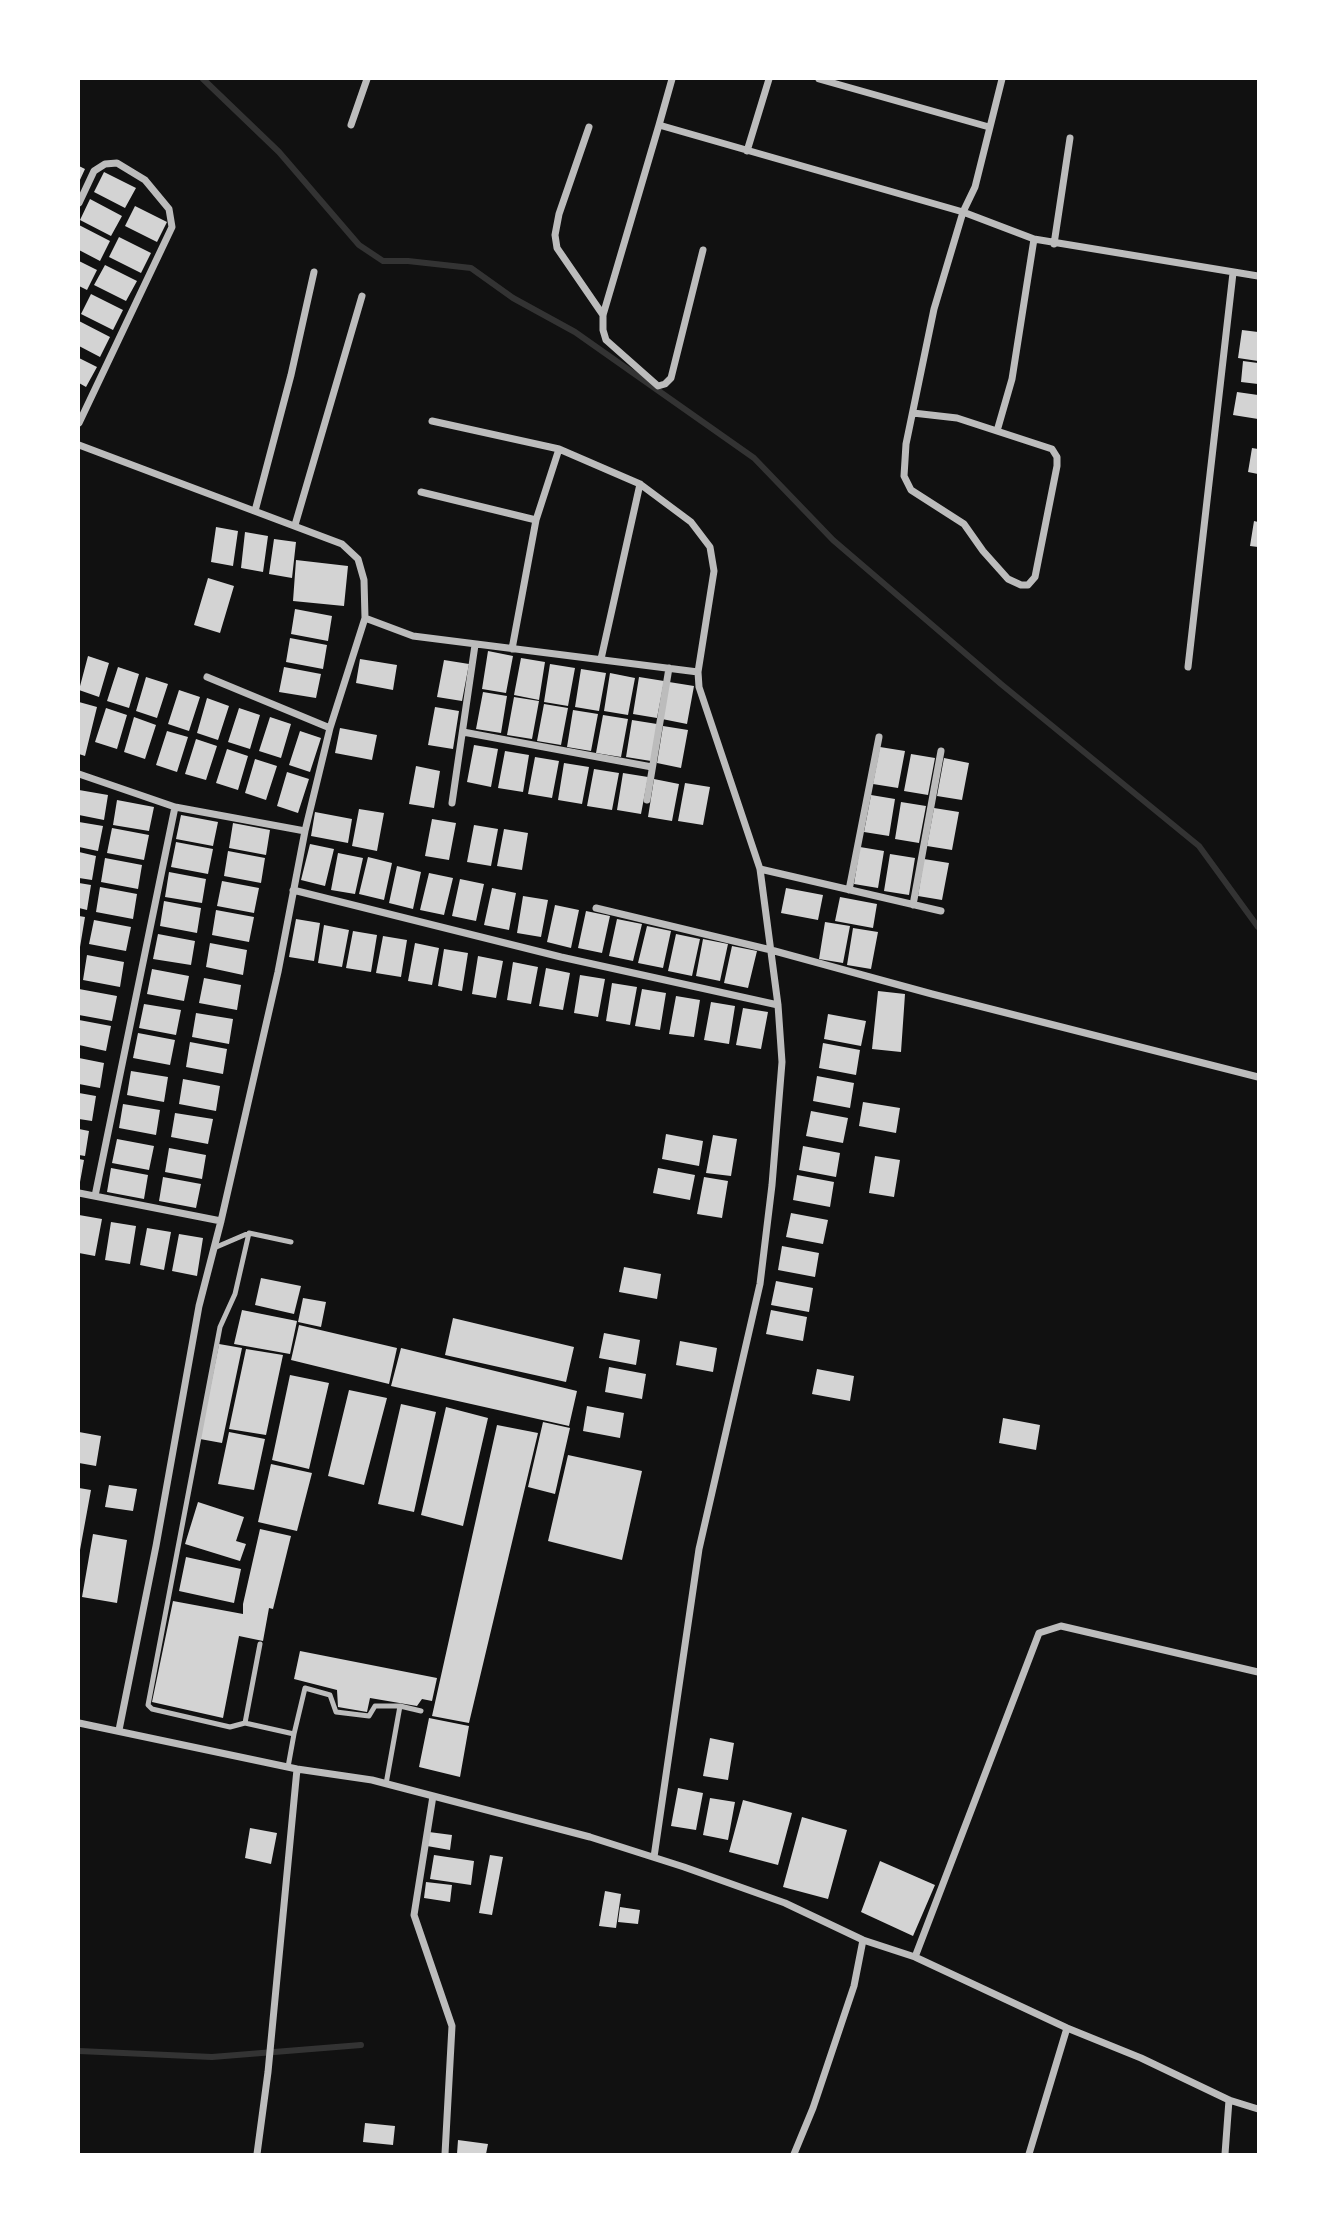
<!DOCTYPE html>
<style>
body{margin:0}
#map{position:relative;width:1337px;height:2233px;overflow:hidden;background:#111;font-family:Ubuntu,sans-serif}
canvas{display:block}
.frame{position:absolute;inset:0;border:80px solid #fff;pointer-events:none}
</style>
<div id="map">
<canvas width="1337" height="2233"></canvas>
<div class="frame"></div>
</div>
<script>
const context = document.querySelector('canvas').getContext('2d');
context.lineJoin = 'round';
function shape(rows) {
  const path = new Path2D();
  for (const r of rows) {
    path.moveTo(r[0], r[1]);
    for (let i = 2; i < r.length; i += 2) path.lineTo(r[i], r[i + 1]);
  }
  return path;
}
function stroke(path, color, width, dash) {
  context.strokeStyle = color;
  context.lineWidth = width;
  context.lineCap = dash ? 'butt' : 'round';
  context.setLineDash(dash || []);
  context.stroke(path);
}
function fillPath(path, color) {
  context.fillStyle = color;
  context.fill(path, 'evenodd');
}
const stream = shape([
 [203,79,279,152,359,245,383,261,408,261,471,268,513,298,575,332,754,458,833,540,1001,684,1199,846,1258,927],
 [79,2051,212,2057,361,2045]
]);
const building = shape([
 [79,166,85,169,79,182],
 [104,172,136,188,125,208,94,192],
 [90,199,122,216,111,236,80,220],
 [135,206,167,222,157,242,125,226],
 [79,225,110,241,100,261,79,250],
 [119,237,151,253,141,273,109,257],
 [79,261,97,270,87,290,79,286],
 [105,265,137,281,126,301,94,285],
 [91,294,123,310,113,330,81,314],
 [79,321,110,337,100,357,79,346],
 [1242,330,1258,332,1258,361,1238,358],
 [79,358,97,367,86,387,79,383],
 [1243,361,1258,363,1258,384,1241,382],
 [1237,392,1258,395,1258,419,1233,415],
 [1252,448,1258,449,1258,474,1248,472],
 [1254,521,1258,522,1258,547,1250,546],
 [216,527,238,531,233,566,211,562],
 [245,532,268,536,263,572,241,568],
 [274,539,296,542,292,578,269,574],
 [296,560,348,566,344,606,293,601],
 [208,578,234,586,220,633,194,625],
 [295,609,332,616,328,641,291,634],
 [290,638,327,645,323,669,286,662],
 [488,651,513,656,506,693,482,689],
 [88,656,109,663,99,697,79,690],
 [521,658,545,662,539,700,514,695],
 [360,659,397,665,393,690,356,683],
 [444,660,469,664,462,701,437,697],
 [550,664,575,668,568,706,544,702],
 [118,667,139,674,129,708,107,701],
 [284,667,321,674,316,698,279,692],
 [581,669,606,673,599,711,575,707],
 [610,673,635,678,628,715,604,711],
 [146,677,168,684,157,718,136,711],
 [639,677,664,681,657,718,633,714],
 [669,682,694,686,687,724,662,719],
 [179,690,200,697,189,731,168,724],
 [483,692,507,696,501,733,476,729],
 [514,697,539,701,532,739,507,735],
 [207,698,229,706,218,740,197,733],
 [79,702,97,707,85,756,79,754],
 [544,704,568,708,561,745,537,741],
 [435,707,459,711,453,749,428,745],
 [106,708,127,715,117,749,95,742],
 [239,708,260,715,250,749,228,742],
 [573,710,598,714,591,751,567,747],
 [603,715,628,719,621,757,596,753],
 [134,717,156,725,145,759,124,752],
 [270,717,291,724,281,758,259,751],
 [632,720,657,724,651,761,626,757],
 [663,726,688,730,681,768,657,763],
 [340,728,377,735,372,760,335,753],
 [167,731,188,737,177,772,156,765],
 [300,731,321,738,310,772,289,765],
 [196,739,217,746,206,780,185,774],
 [474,745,498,749,491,787,467,782],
 [880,747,905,751,898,788,873,784],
 [227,749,248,756,238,790,216,783],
 [505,751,529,755,523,792,498,788],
 [911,754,935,758,928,795,904,791],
 [535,757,559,761,552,798,528,794],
 [944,758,969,763,962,800,937,796],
 [255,759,277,766,266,800,245,793],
 [564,763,589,767,582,804,558,800],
 [416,766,440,771,434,808,409,804],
 [594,769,619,773,612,810,587,806],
 [287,772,309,779,298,813,277,806],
 [623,773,648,777,641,814,617,810],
 [654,779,679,784,672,821,648,817],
 [685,783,710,787,703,825,678,821],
 [79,790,108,795,104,820,79,815],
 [871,795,895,799,889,836,864,832],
 [117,800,154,807,149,831,113,825],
 [901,802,926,806,919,843,895,839],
 [934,808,959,812,952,850,927,846],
 [359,809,384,813,377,851,352,846],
 [315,812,352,819,348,843,311,836],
 [181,815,218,822,213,846,176,839],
 [432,819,456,823,449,860,425,856],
 [79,822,103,826,98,851,79,847],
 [233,823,270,830,266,855,229,848],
 [474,825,498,829,491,866,467,862],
 [112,828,149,835,144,860,107,853],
 [504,829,528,833,522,870,497,866],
 [176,842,213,849,208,874,171,867],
 [310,844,334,849,325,886,301,880],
 [860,847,884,851,878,888,854,884],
 [228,851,265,858,261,883,224,876],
 [79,852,96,856,92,880,79,878],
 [338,853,363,858,355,894,331,890],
 [890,854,915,858,909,895,884,891],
 [368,857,392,863,384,900,359,894],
 [105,858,142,865,138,889,101,882],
 [924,859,949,863,942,900,918,896],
 [397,866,421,872,413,909,389,903],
 [169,872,206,879,202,903,165,897],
 [429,873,453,878,444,915,420,910],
 [460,879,484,884,476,921,452,916],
 [222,881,259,888,254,913,217,906],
 [79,883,91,885,87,910,79,908],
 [100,887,137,894,133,919,96,912],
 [492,888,516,893,509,930,484,925],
 [786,888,823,895,818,920,781,913],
 [523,896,548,900,541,937,517,933],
 [840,897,877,904,873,928,835,921],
 [164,901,201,908,197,933,160,926],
 [555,905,579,910,571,948,547,942],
 [216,910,254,917,249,942,212,935],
 [586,911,610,916,602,953,578,948],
 [79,916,85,917,80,947,79,946],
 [296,919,320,923,314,961,289,957],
 [617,919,642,924,633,961,609,956],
 [94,920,131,927,126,951,89,944],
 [825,922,850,926,843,963,819,959],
 [324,925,349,930,342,967,318,963],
 [647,926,671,931,663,968,638,963],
 [853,928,878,932,871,969,847,965],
 [353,931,377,935,371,972,346,968],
 [158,934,195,941,191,965,153,959],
 [676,934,700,939,692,976,668,971],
 [383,936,407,940,401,977,376,973],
 [703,939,728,944,720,981,696,976],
 [210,943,247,950,243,975,206,967],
 [415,943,439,948,432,985,408,981],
 [732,946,757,951,748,988,724,983],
 [444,949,468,953,462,991,438,986],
 [87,955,124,962,120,987,83,980],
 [478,956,503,961,496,998,472,994],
 [513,962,538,967,531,1004,507,1000],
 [546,968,570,973,563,1010,539,1006],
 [152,969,189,976,184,1001,147,994],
 [580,975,605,979,598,1017,574,1013],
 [204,978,241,985,237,1010,199,1003],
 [612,983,637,987,630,1025,606,1021],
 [79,989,117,996,112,1021,79,1015],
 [642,989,666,993,660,1030,635,1026],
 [878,991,905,994,901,1052,872,1049],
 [676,996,700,1000,694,1037,669,1034],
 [711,1002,735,1006,729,1044,704,1040],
 [144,1004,181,1010,176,1035,139,1028],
 [743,1008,768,1012,761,1049,736,1045],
 [196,1013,233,1019,229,1044,192,1037],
 [828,1014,866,1021,861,1046,824,1039],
 [79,1020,111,1026,106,1051,79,1045],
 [138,1033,175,1040,170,1065,133,1058],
 [190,1042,227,1049,223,1074,186,1067],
 [823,1043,860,1050,856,1075,819,1068],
 [79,1058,104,1063,100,1088,79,1084],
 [131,1071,168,1077,164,1102,127,1095],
 [817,1076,854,1083,850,1108,813,1101],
 [183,1079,220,1086,216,1111,179,1104],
 [79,1093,96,1096,92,1121,79,1119],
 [863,1102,900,1108,896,1133,859,1126],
 [123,1104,160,1110,156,1135,119,1128],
 [811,1111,848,1118,843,1143,806,1136],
 [175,1113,213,1119,208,1144,171,1137],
 [79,1129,89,1131,85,1156,79,1155],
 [666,1134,703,1141,699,1166,662,1159],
 [713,1135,737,1139,731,1176,706,1173],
 [117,1139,154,1146,149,1170,112,1163],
 [803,1146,840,1153,836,1177,799,1170],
 [169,1148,206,1155,202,1179,165,1172],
 [875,1156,900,1160,894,1197,869,1193],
 [79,1159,84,1160,80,1182,79,1182],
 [111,1168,148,1175,144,1199,107,1192],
 [658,1168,695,1175,690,1200,653,1193],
 [797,1175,834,1182,830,1207,793,1200],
 [163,1177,201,1184,196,1208,159,1201],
 [704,1177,728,1181,722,1218,697,1214],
 [791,1213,828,1220,823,1244,786,1237],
 [79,1215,102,1219,95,1256,79,1253],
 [111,1222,136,1226,130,1264,105,1260],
 [147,1228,171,1232,164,1270,140,1265],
 [179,1234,203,1238,197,1276,172,1271],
 [782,1246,819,1253,815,1277,778,1270],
 [624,1267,661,1274,657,1299,619,1292],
 [261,1278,301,1286,294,1314,255,1305],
 [776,1281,813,1288,809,1312,771,1305],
 [303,1298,326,1302,321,1327,298,1322],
 [242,1310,297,1321,290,1354,234,1344],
 [771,1310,807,1317,803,1341,766,1334],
 [453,1318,574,1347,566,1382,445,1355],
 [299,1325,397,1348,389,1384,291,1360],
 [604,1333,640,1340,636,1365,599,1358],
 [680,1341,717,1348,713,1372,676,1365],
 [219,1344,242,1348,222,1443,200,1439],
 [401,1348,577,1391,569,1426,391,1386],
 [246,1349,283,1355,266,1435,229,1429],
 [609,1367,646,1374,642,1399,605,1392],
 [817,1369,854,1376,850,1401,812,1394],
 [290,1375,329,1383,309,1469,272,1460],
 [349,1390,387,1398,364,1485,328,1476],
 [401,1404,436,1412,414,1512,378,1504],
 [587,1406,624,1413,620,1438,583,1431],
 [446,1407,488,1418,463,1526,421,1515],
 [1003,1418,1040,1425,1036,1450,999,1443],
 [543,1422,570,1428,555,1494,528,1487],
 [497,1425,538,1433,469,1723,432,1716],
 [79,1432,101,1436,96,1466,79,1463],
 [229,1432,265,1439,254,1490,218,1484],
 [568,1455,642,1471,622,1560,548,1541],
 [271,1464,312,1473,297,1531,258,1522],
 [109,1485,137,1489,133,1511,105,1507],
 [79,1488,91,1490,80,1550,79,1550],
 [198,1502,244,1517,236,1541,246,1544,240,1561,185,1544],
 [260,1529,291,1536,273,1609,269,1608,263,1641,239,1636,223,1718,152,1702,173,1601,243,1614,243,1604],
 [93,1534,127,1540,117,1603,82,1597],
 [186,1557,241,1569,234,1603,179,1591],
 [300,1651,437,1678,432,1701,422,1699,417,1706,370,1698,367,1712,338,1707,337,1690,294,1679],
 [429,1718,469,1726,460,1777,419,1767],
 [710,1738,734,1743,728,1780,703,1776],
 [678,1788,703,1793,696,1830,671,1826],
 [710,1798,735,1802,728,1840,703,1835],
 [743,1800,792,1813,778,1865,729,1852],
 [802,1817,847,1830,828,1899,783,1887],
 [250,1828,277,1833,271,1864,245,1858],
 [429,1832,452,1835,450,1850,427,1846],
 [434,1855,474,1861,471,1885,430,1879],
 [490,1855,503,1857,492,1915,479,1913],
 [880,1861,935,1885,913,1936,861,1912],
 [426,1882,452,1885,450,1902,424,1898],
 [605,1891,621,1894,616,1928,599,1926],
 [620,1907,640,1910,638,1924,618,1922],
 [365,2123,395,2126,393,2145,363,2142],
 [458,2140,488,2144,486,2154,457,2154]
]);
const service = shape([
 [214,1248,249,1233],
 [245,1723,260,1644],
 [294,1734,305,1688,330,1695,336,1712,369,1716,375,1706,400,1706,421,1711],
 [288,1767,294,1734,245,1723,230,1727,152,1709,148,1705,220,1327,235,1294,249,1233,291,1242],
 [386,1784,400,1706]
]);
const minor = shape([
 [819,79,989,127],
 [351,125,367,79],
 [659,125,672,79],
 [589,127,559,214,555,235,557,248,603,315],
 [747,151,769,79],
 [79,203,94,171,105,164,117,163,145,180,169,209,172,227,79,423],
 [1054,244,1070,138],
 [703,250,671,378,665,384,658,386,606,340,603,330,603,315,659,125,963,212,1034,239,1258,276],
 [913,413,957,418,1052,449,1057,457,1057,466,1035,577,1028,585,1021,585,1008,579,983,551,964,524,911,490,904,476,906,444,934,309,963,212,975,187,1002,79],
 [432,421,559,449,640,484,691,522,710,547,714,571,698,672],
 [997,431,1012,379,1034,239],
 [79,445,342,544,358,559,364,580,365,618,330,728,305,831,278,972,221,1221,199,1306,156,1546,119,1730],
 [421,492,536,520],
 [255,511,291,375,314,272],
 [295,525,362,296],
 [365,618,413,636,698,672,699,687,760,869,778,1005,782,1062,772,1185,760,1284,699,1549,654,1857],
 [512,649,536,520,559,449],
 [601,659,640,484],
 [1188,667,1233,273],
 [207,677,330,728],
 [463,732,652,767],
 [79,774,175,807,305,831],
 [647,800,669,668],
 [452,803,475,645],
 [760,869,941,911],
 [293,890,561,957,778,1005],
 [849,890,879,737],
 [913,905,941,751],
 [596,908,771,950,932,994,1258,1077],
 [79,1193,221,1221],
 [95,1196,175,807],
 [79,1723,297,1769,372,1780,590,1837,684,1867,785,1903,863,1940,915,1957,1067,2028,1141,2058,1229,2100,1258,2109],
 [433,1796,414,1915,452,2026,445,2154],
 [915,1957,1039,1633,1061,1626,1258,1672],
 [257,2154,268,2072,297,1769],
 [794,2154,813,2108,854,1986,863,1940],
 [1029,2154,1067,2028],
 [1225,2154,1229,2100]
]);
stroke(stream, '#333', 6);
fillPath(building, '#d3d3d3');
stroke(service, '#bcbcbc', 5);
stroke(minor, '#bcbcbc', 7);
</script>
